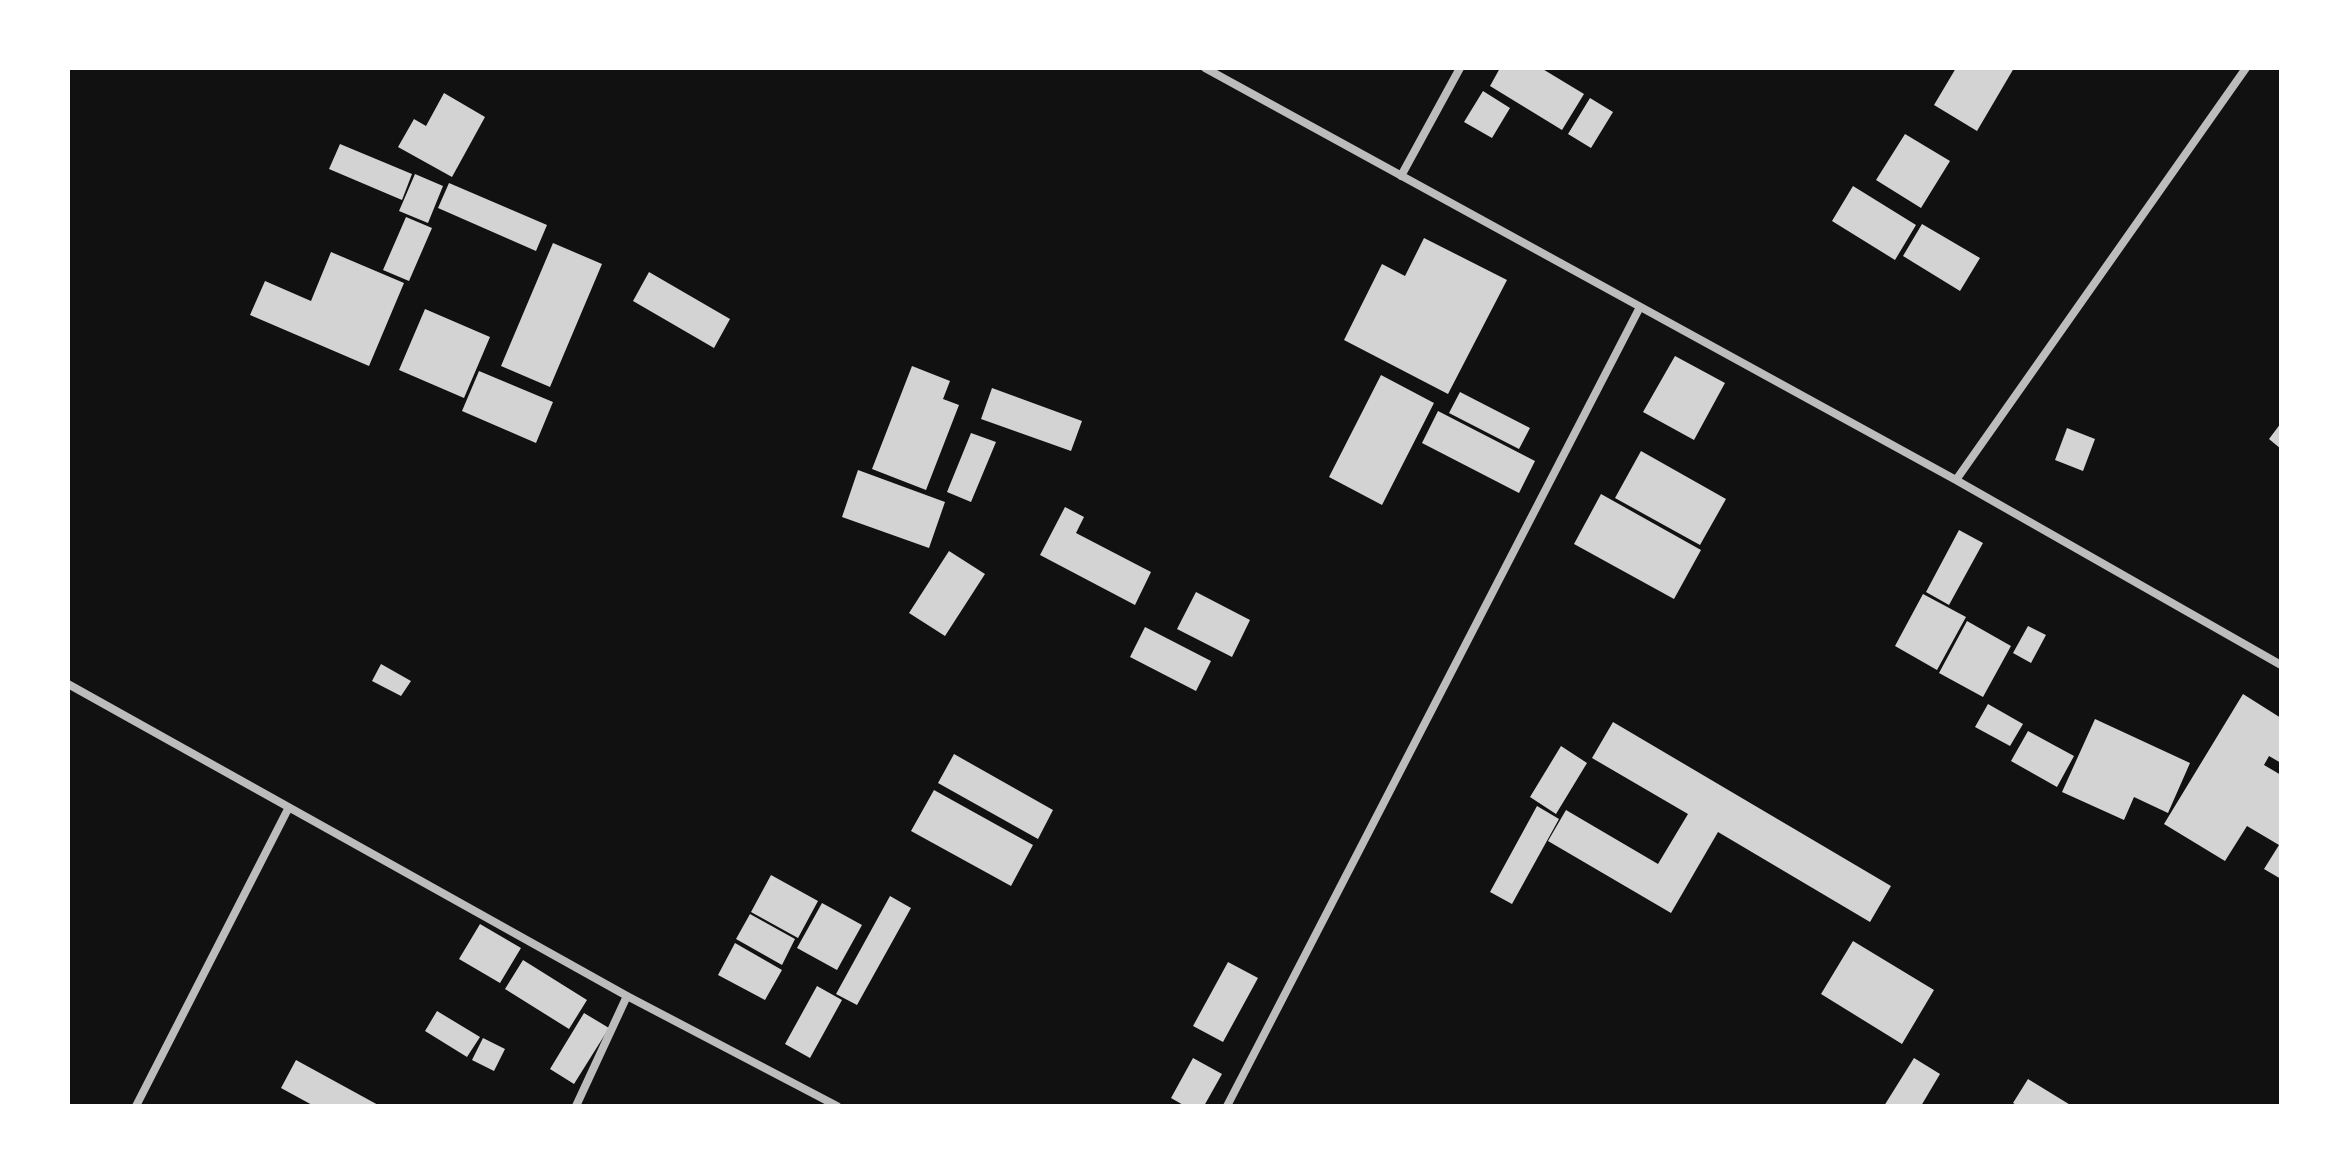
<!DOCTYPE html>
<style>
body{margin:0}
#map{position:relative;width:2349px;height:1174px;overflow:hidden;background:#111;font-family:"Public Sans",sans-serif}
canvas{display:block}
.frame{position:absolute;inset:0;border:70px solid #fff;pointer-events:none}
</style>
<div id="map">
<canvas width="2349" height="1174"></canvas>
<div class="frame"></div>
</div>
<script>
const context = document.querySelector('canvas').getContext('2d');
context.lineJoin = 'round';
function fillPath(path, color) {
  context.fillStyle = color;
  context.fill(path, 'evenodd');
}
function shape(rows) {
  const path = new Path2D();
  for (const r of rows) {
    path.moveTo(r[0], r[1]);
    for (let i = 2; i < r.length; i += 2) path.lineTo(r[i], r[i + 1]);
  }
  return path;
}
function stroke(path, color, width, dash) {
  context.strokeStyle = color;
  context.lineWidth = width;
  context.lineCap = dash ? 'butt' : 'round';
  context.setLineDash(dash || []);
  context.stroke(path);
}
const building = shape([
 [1500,68,1541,68,1584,94,1562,130,1490,86],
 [1956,68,2014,68,1977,131,1934,105],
 [1483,91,1510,108,1492,138,1464,122],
 [444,93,485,117,452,177,398,147,414,119,426,126],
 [1590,98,1613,112,1591,148,1568,134],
 [1905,134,1950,161,1921,208,1876,180],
 [340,144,412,174,402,200,329,169],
 [415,174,443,186,428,223,399,211],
 [449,183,547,225,536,251,438,208],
 [1853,186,1916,225,1895,260,1832,221],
 [406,217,432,228,409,281,383,270],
 [1922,224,1980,258,1960,291,1903,256],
 [1424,238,1507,280,1448,394,1344,340,1382,264,1405,276],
 [553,243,602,264,550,387,501,366],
 [331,252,404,283,369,366,250,315,265,281,311,301],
 [649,272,730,319,714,348,633,301],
 [425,309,490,337,464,398,399,370],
 [1675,356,1725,383,1694,440,1643,412],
 [912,366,950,381,943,399,959,405,926,490,872,469],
 [479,371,553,402,536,443,462,411],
 [1381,375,1434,403,1382,505,1329,477],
 [992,388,1082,421,1071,451,981,419],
 [1460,392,1530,428,1519,449,1449,413],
 [1438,411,1535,461,1519,493,1422,443],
 [2281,423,2281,449,2269,439],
 [2067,428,2095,439,2083,471,2055,460],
 [971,433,996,442,971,502,947,492],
 [1641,451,1726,499,1700,545,1615,498],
 [858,470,945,502,929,548,842,517],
 [1601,494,1701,550,1674,599,1574,544],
 [1065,507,1084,517,1076,533,1151,572,1135,605,1040,555],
 [1959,530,1983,543,1949,605,1926,592],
 [949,551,985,574,945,636,909,613],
 [1196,592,1250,620,1232,657,1177,629],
 [1923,594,1966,617,1937,670,1895,646],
 [1967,621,2011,646,1983,697,1939,673],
 [2028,626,2046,635,2031,663,2013,653],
 [1145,627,1211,661,1196,691,1130,657],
 [381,664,411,681,401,696,372,681],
 [2243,694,2281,718,2281,763,2269,756,2264,765,2281,775,2281,879,2264,869,2279,845,2247,826,2225,861,2164,824],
 [1988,704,2023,724,2010,746,1975,727],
 [2095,719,2190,763,2168,813,2134,797,2124,820,2062,792],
 [1613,722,1891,886,1870,922,1718,832,1671,913,1548,841,1566,810,1658,864,1688,814,1592,758],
 [2028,731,2074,756,2057,787,2011,761],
 [1561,746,1587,763,1556,814,1530,797],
 [954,754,1053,810,1038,839,938,783],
 [934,790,1033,845,1011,886,911,831],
 [1537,806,1559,819,1512,904,1490,892],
 [771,875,818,901,798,938,751,912],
 [890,896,911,908,857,1005,836,994],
 [822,903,862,925,837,970,797,948],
 [750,914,795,939,782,965,736,939],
 [480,924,521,948,500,983,459,959],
 [1853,941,1934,990,1902,1044,1821,994],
 [735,943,782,970,765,1000,718,975],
 [523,960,587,1000,569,1029,505,989],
 [1228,962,1258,978,1223,1042,1193,1026],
 [817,986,842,1000,810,1058,785,1044],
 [437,1011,480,1037,467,1057,425,1031],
 [584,1013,609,1028,574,1084,550,1069],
 [483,1038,505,1049,494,1071,472,1060],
 [1193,1058,1222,1074,1204,1106,1185,1106,1171,1098],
 [1914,1058,1940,1074,1921,1106,1884,1106],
 [296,1060,380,1106,314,1106,281,1088],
 [2028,1079,2072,1106,2018,1106,2013,1103]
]);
const minor = shape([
 [1205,68,1956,480,2281,665],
 [1401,176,1460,68],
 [1956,480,2246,68],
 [68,684,627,996,837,1106],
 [136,1106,288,809],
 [576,1106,627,996],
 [1227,1106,1640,307]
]);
fillPath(building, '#d3d3d3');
stroke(minor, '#bcbcbc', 8);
</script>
